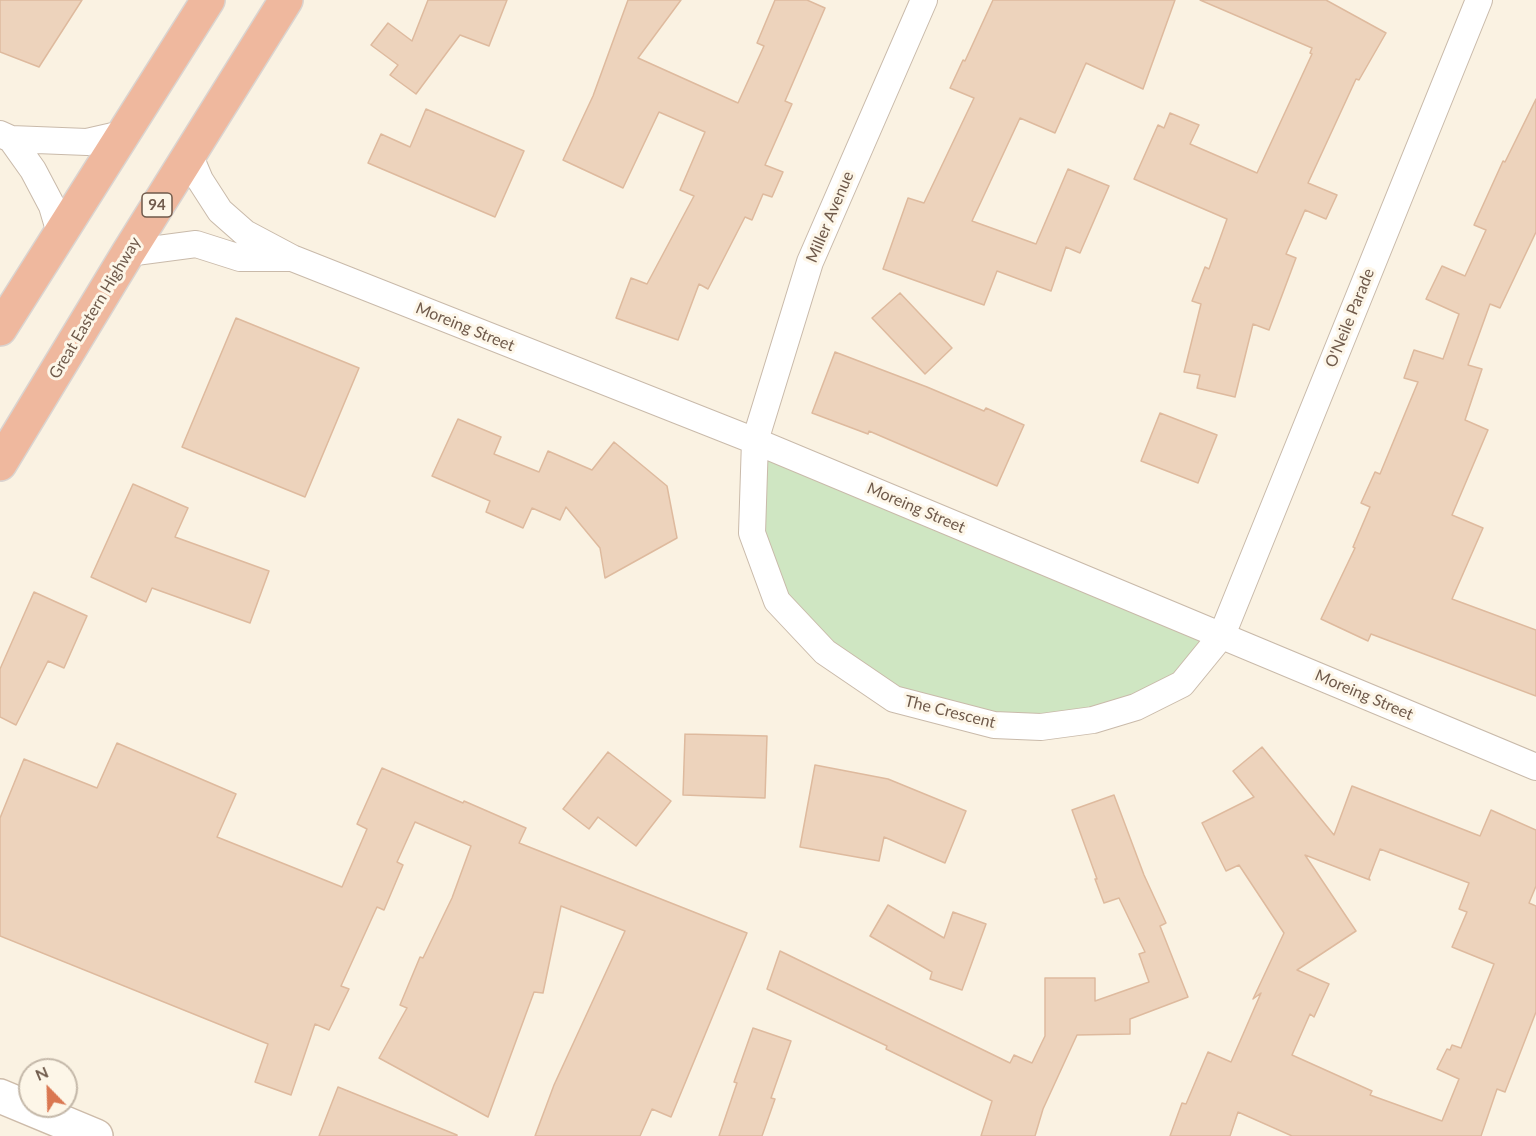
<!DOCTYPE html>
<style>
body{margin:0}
#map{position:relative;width:1536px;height:1136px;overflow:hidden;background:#faf2e2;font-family:Lato,sans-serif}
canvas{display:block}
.north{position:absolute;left:18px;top:1058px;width:60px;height:60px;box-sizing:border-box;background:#fdf6e8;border:2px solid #c4b8a9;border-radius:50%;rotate:337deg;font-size:16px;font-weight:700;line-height:24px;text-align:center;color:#6f5a4b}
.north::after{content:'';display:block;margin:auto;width:21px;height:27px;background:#da7751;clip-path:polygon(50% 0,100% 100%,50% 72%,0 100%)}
</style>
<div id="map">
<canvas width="1536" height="1136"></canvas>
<div class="north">N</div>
</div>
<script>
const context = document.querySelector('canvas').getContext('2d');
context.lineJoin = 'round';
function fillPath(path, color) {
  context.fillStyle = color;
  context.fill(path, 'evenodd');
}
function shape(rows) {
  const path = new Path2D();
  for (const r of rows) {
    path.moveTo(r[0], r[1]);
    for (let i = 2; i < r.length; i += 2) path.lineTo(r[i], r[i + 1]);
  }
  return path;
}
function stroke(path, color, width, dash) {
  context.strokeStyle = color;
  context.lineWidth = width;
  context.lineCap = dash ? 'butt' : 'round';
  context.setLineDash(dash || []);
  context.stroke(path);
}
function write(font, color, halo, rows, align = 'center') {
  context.font = font + ' Lato,sans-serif';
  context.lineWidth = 6;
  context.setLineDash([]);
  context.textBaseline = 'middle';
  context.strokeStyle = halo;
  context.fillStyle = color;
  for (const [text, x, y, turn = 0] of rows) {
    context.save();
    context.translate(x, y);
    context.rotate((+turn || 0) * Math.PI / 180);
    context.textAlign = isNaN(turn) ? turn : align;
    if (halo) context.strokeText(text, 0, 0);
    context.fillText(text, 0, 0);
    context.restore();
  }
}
const green = shape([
 [755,441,1222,635,1182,684,1041,727,894,699,777,601,752,533]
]);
const building = shape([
 [0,0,82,0,39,67,0,52,0,0],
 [428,0,507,0,489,46,460,35,416,94,390,75,398,65,371,45,388,23,412,41,428,0],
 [628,0,681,0,638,58,738,103,764,46,757,43,775,0,807,0,825,8,785,101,792,104,765,165,783,172,772,197,763,194,752,220,745,217,708,289,699,284,678,340,616,318,631,278,647,284,694,196,680,190,705,132,659,112,623,188,563,160,593,96,628,0],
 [993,0,1175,0,1143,89,1086,63,1055,133,1020,118,972,221,1036,244,1068,169,1109,186,1080,253,1066,247,1051,291,997,271,984,305,883,269,908,198,924,203,974,98,950,88,963,60,965,61,993,0],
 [1200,0,1326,0,1386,33,1359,80,1356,79,1308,183,1337,195,1326,219,1305,210,1286,254,1296,258,1269,330,1253,324,1235,397,1197,388,1200,375,1184,372,1201,304,1192,301,1205,267,1209,269,1227,219,1134,179,1158,125,1164,128,1170,113,1199,125,1190,144,1257,173,1312,54,1310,53,1312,48,1200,0],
 [1536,99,1536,232,1500,308,1490,304,1468,365,1482,369,1465,420,1488,430,1452,515,1483,528,1452,599,1536,630,1536,696,1371,634,1368,641,1321,619,1355,548,1353,547,1370,507,1361,503,1375,472,1380,474,1418,382,1404,378,1414,350,1443,359,1459,314,1426,299,1442,266,1465,276,1486,230,1474,225,1503,161,1505,162,1536,99],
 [426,109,524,151,495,217,368,163,381,134,410,147,426,109],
 [900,293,952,348,925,374,872,318,900,293],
 [236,318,359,368,305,497,182,447,236,318],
 [835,352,927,387,984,411,986,408,1024,425,997,486,869,431,868,434,812,413,835,352],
 [1160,413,1217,435,1198,483,1141,461,1160,413],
 [458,419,501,437,494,454,539,472,548,451,592,470,614,442,667,486,677,538,605,578,600,548,566,507,560,520,532,508,523,528,486,512,490,501,432,476,458,419],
 [133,484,188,508,175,537,269,571,250,623,152,588,146,602,91,577,133,484],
 [34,592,87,616,64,668,48,661,16,725,0,717,0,669,34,592],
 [685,734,767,736,765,798,683,795,685,734],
 [117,743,236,794,217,837,342,887,367,829,357,824,382,768,463,803,464,801,526,828,519,843,747,933,671,1117,652,1109,640,1136,535,1136,554,1085,625,931,561,906,543,993,534,992,488,1117,379,1058,407,1008,400,1005,420,957,423,958,452,898,471,846,415,822,397,862,403,865,384,910,377,907,341,986,349,989,329,1030,315,1024,291,1095,255,1082,268,1044,0,936,0,818,24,759,97,788,117,743],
 [1262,747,1334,835,1352,786,1480,836,1491,810,1536,830,1536,886,1529,903,1536,906,1536,1012,1505,1092,1497,1089,1481,1136,1292,1136,1238,1112,1230,1136,1170,1136,1182,1103,1186,1104,1208,1052,1231,1062,1261,993,1253,999,1284,933,1239,865,1226,871,1202,823,1254,797,1233,771,1262,747],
 [1380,849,1469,883,1459,909,1467,912,1452,947,1494,964,1461,1048,1452,1045,1450,1050,1447,1049,1437,1069,1459,1079,1442,1121,1370,1095,1372,1091,1292,1055,1310,1014,1314,1017,1329,984,1297,970,1356,931,1305,855,1370,880,1369,878,1380,849],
 [608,752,671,801,636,846,598,817,589,829,563,809,608,752],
 [815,765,888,779,966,811,945,863,884,837,879,861,800,847,815,765],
 [1114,795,1144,875,1166,923,1160,926,1188,997,1130,1019,1130,1034,1077,1035,1043,1109,1035,1136,981,1136,992,1101,886,1049,887,1046,767,989,780,951,1010,1063,1014,1055,1032,1063,1045,1036,1045,978,1095,978,1095,1001,1149,982,1139,954,1145,952,1119,898,1104,903,1095,879,1097,879,1072,810,1114,795],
 [888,905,944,938,953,912,986,924,962,990,930,979,932,972,870,936,888,905],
 [753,1028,791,1041,771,1098,775,1099,762,1136,719,1136,737,1083,734,1082,753,1028],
 [338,1087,457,1135,457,1136,319,1136,338,1087]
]);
const street = shape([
 [924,0,810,262,755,441,752,533,777,601,825,652,894,699,994,725,1041,727,1093,720,1136,707,1182,684,1222,635,1479,0],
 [0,134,11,139,87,142,122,134],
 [11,139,33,170,52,206,60,233],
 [189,154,200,180,220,211,245,233,292,258,755,441,1536,767],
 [128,253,196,244,240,258,289,258]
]);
const secondary = shape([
 [0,1096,96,1136]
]);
const highway = shape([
 [0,329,208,0],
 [0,464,128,253,286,0]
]);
const shields = [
 [157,205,30]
];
const shieldNames = [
 ["94",157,205]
];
const streetNames = [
 ["Miller Avenue",830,217,-67],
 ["Great Eastern Highway",95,308,-59],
 ["O'Neile Parade",1350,318,-68],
 ["Moreing Street",465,327,22],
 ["Moreing Street",916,508,23],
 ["Moreing Street",1364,695,23],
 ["The Crescent",950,712,14]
];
fillPath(green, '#cfe6c2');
fillPath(building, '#edd3bc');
stroke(building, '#deba9e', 1.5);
stroke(street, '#c9baaa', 28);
stroke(secondary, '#cdbba9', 36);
stroke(highway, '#dad4d0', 36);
stroke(street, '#fff', 26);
stroke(secondary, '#fff', 33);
stroke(highway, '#efb89e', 33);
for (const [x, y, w] of shields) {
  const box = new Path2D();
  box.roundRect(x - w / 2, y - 12, w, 24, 4.5);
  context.fillStyle = '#fdf6e8';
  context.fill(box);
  stroke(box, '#6f5a4b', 1.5);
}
write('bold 15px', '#6f5a4b', null, shieldNames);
write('16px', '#6f5a4b', '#fdf6e8', streetNames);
</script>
